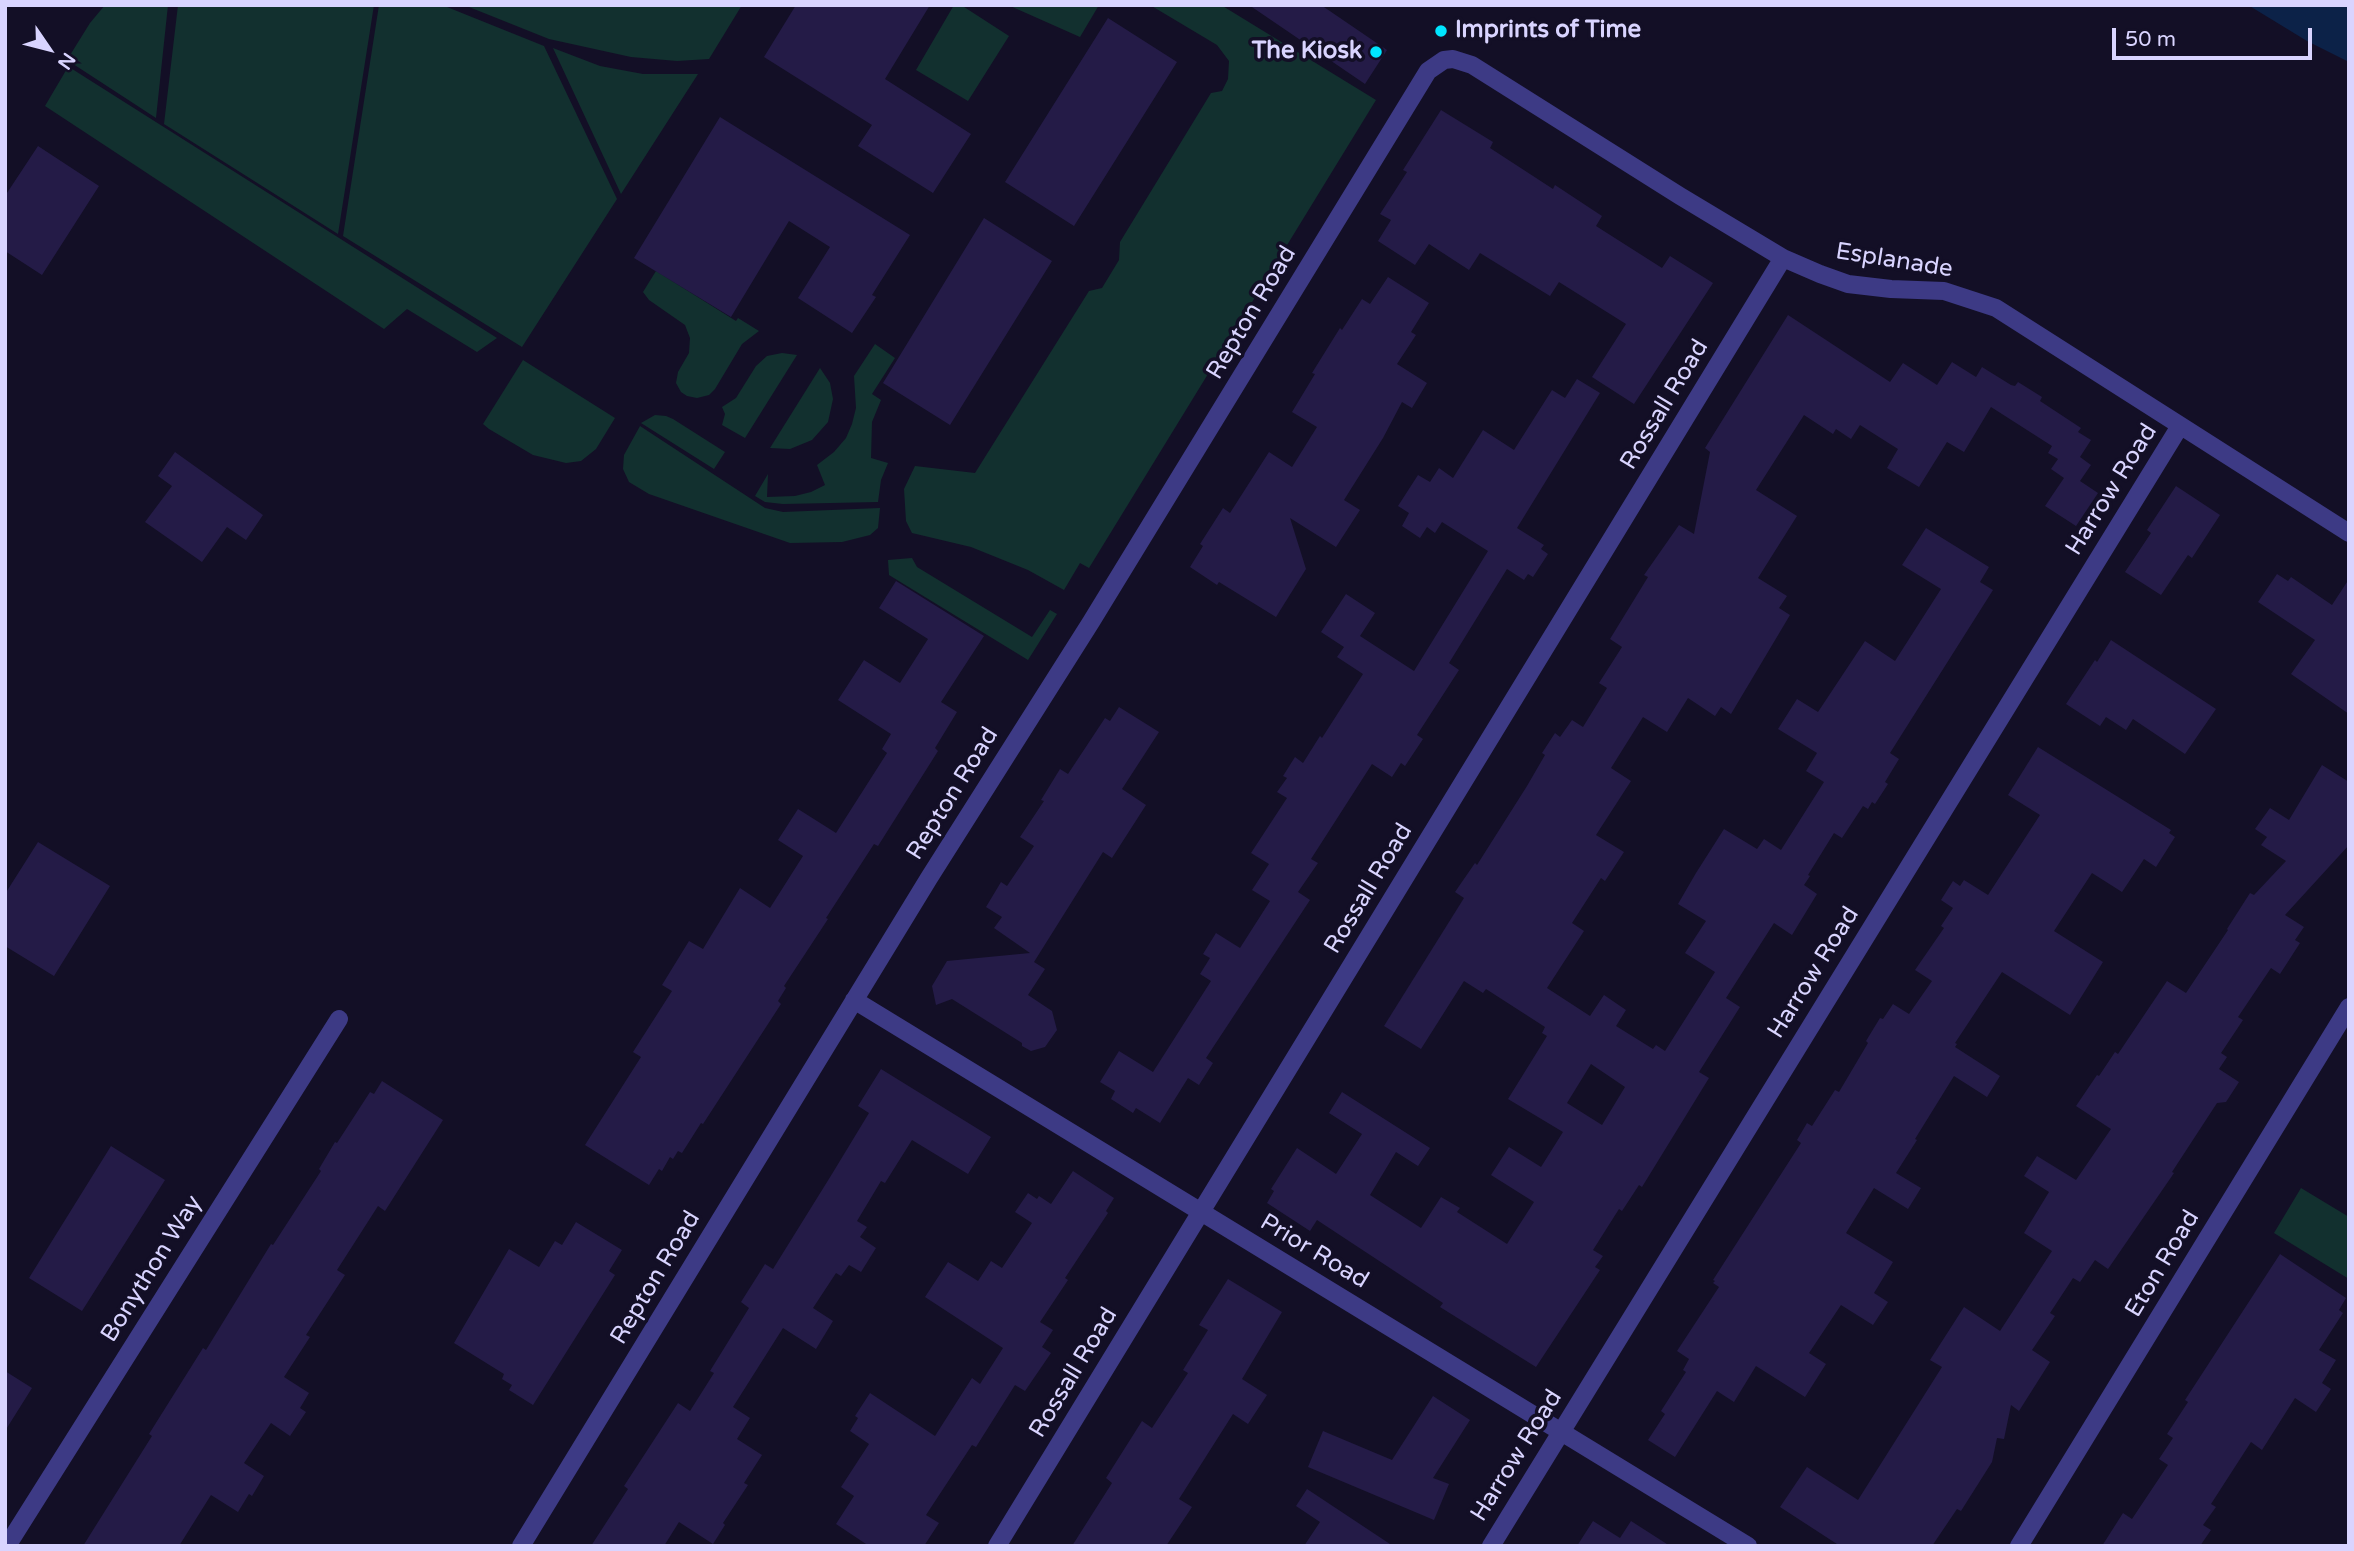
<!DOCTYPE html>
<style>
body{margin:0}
#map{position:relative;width:2354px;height:1551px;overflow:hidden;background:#130f26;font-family:"Varela Round",sans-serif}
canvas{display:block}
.frame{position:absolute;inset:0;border:7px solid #d9d4ff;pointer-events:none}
.north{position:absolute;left:14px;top:14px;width:70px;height:70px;-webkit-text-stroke:5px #130f26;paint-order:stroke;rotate:125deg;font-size:19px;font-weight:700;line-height:28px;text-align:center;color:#d9d4ff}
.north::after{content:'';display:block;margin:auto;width:24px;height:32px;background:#d9d4ff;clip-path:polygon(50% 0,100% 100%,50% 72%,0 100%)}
.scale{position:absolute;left:2112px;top:28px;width:200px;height:32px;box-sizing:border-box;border:4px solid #d9d4ff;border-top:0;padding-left:9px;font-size:21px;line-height:24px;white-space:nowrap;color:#d9d4ff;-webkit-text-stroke:5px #130f26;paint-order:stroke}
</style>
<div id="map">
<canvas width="2354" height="1551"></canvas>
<div class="frame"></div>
<div class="north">N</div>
<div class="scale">50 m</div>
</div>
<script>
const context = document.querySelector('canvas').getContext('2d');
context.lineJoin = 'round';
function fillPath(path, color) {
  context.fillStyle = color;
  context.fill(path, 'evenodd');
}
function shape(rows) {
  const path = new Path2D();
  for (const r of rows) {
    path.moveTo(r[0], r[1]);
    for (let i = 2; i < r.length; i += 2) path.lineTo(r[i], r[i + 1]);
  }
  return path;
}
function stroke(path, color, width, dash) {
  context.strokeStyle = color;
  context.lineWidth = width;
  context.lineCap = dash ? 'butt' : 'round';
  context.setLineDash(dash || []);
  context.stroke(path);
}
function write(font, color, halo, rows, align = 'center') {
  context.font = font + ' "Varela Round",sans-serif';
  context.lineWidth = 7;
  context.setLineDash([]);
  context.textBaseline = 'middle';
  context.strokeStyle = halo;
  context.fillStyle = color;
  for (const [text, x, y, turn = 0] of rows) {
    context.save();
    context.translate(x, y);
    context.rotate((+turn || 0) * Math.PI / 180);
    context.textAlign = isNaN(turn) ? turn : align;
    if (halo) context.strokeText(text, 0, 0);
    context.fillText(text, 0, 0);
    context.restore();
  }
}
const green = shape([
 [105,5,168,5,156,118,67,60,90,23],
 [178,5,374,5,338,234,164,124],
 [379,5,442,5,544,46,617,199,522,347,343,236],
 [464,5,742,5,709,59,677,61,631,57,549,39],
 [954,5,961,5,1009,36,968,101,916,70],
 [1008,5,1099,5,1080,37],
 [1150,5,1221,5,1376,100,1089,568,1080,563,1064,590,1028,570,971,547,912,533,906,521,904,489,915,466,975,473,1089,291,1102,288,1119,260,1120,242,1211,93,1222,91,1228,79,1229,61,1217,45],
 [553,48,600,66,643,74,698,74,621,194],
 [68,67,69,67,497,338,477,352,407,309,384,329,45,106],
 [656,271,736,321,738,318,759,331,742,344,715,389,709,395,697,398,687,396,681,392,676,383,678,372,689,353,690,338,685,325,649,300,643,292],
 [875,344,895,358,872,394,881,400,872,422,871,458,888,463,881,480,878,502,783,504,765,502,755,496,768,474,767,497,795,496,811,492,825,485,817,465,834,452,846,438,852,424,856,408,854,376],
 [782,353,797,355,745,438,722,425,725,414,722,407,736,398,756,366,767,356],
 [523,360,615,418,596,449,581,461,566,463,533,455,489,429,483,424],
 [820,368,830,383,833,399,828,422,812,440,790,449,770,448],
 [655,415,666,416,673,419,725,452,714,469,641,423],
 [640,426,765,508,783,512,880,508,878,528,870,535,842,542,790,543,649,494,629,482,623,469,624,455],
 [912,558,917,567,1032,637,1050,610,1057,614,1028,660,889,575,888,560],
 [2301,1188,2349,1217,2349,1279,2274,1233]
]);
const water = shape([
 [2248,5,2349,5,2349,62,2307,41]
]);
const building = shape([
 [796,5,930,5,885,79,971,134,933,193,858,146,872,125,764,57],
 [1249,5,1321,5,1387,50,1365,84],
 [1108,18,1177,62,1074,226,1005,182],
 [1441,110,1493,142,1490,148,1553,189,1555,185,1602,216,1596,226,1662,268,1670,256,1713,283,1634,404,1592,377,1626,324,1559,282,1550,296,1480,253,1469,270,1429,244,1415,265,1378,241,1391,220,1380,214,1407,172,1403,170],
 [720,117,910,235,872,295,876,297,852,333,798,298,830,247,789,221,731,317,634,258],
 [38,146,99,186,42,275,5,251,5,196],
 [984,218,1052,261,950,425,883,383],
 [1388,277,1429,303,1411,332,1416,335,1397,364,1427,383,1412,408,1402,402,1383,438,1344,500,1360,510,1336,547,1290,518,1306,569,1276,617,1219,582,1217,585,1190,567,1203,546,1200,544,1223,508,1230,513,1269,452,1292,467,1317,427,1292,412,1315,374,1312,373,1340,328,1342,330,1362,299,1370,304],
 [1788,315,1890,382,1903,363,1937,385,1952,362,1976,377,1982,367,2011,385,2015,386,2018,382,2042,397,2040,401,2081,428,2078,432,2091,440,2080,457,2091,465,2080,481,2098,493,2076,526,2045,506,2064,478,2051,469,2058,459,2048,453,2052,446,1991,407,1964,452,1947,442,1919,487,1887,468,1898,449,1860,425,1851,439,1836,429,1833,434,1804,415,1756,490,1797,516,1758,578,1787,596,1779,608,1790,615,1731,714,1721,707,1715,716,1688,698,1667,732,1643,717,1611,768,1631,781,1596,835,1624,852,1605,881,1601,878,1572,923,1584,931,1547,988,1590,1016,1604,995,1626,1010,1616,1026,1653,1049,1656,1045,1665,1051,1715,972,1685,953,1706,921,1678,904,1696,873,1724,829,1757,849,1764,839,1781,850,1824,782,1806,771,1817,753,1778,729,1797,699,1818,712,1865,641,1895,661,1941,589,1902,565,1926,528,1989,567,1980,582,1993,590,1890,753,1899,759,1885,782,1888,784,1875,804,1872,802,1868,809,1863,806,1842,838,1834,833,1808,875,1810,876,1804,885,1817,894,1792,935,1774,923,1726,998,1740,1007,1699,1072,1709,1078,1642,1187,1639,1185,1622,1211,1619,1209,1593,1250,1603,1256,1595,1267,1600,1270,1536,1367,1440,1307,1443,1303,1317,1220,1310,1231,1267,1203,1274,1191,1271,1189,1297,1148,1336,1174,1362,1134,1329,1113,1342,1092,1430,1148,1418,1166,1396,1152,1370,1195,1421,1228,1441,1197,1460,1208,1457,1212,1507,1244,1534,1202,1491,1175,1509,1147,1541,1167,1563,1132,1508,1099,1547,1036,1542,1033,1545,1027,1486,989,1483,993,1464,981,1421,1049,1384,1026,1464,898,1455,892,1475,863,1477,865,1527,786,1545,755,1542,753,1555,733,1560,737,1572,720,1583,727,1607,688,1599,683,1622,647,1610,639,1648,577,1644,575,1679,525,1694,534,1710,452,1705,448],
 [1591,1064,1625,1087,1602,1125,1567,1103],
 [1577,379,1600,393,1517,528,1544,545,1541,549,1548,554,1533,577,1528,574,1524,580,1507,569,1449,663,1459,670,1417,735,1423,739,1405,766,1401,763,1392,777,1372,764,1311,859,1318,863,1298,892,1310,900,1206,1058,1213,1063,1199,1085,1188,1078,1160,1123,1136,1108,1133,1113,1111,1099,1115,1091,1100,1082,1119,1051,1153,1072,1211,981,1200,974,1210,958,1203,954,1216,933,1240,948,1270,901,1252,890,1269,864,1251,853,1287,798,1277,792,1287,778,1283,776,1295,757,1303,763,1320,736,1322,738,1363,674,1337,657,1344,647,1321,632,1346,594,1375,613,1360,636,1414,671,1488,551,1442,522,1435,533,1427,527,1420,538,1402,526,1409,513,1398,506,1418,475,1430,482,1439,468,1453,478,1483,430,1514,450,1552,390,1565,398],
 [175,452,263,515,246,540,227,527,202,562,145,522,172,486,158,476],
 [2176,486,2220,515,2192,558,2188,555,2161,595,2125,572,2151,533,2147,530],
 [2277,574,2288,581,2291,577,2332,605,2349,579,2349,714,2291,674,2315,640,2258,602],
 [896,581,984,636,941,702,957,712,935,748,938,751,878,846,874,844,826,918,828,919,784,986,786,988,778,1001,781,1004,703,1124,701,1123,682,1153,678,1151,673,1159,670,1157,662,1171,659,1169,649,1185,585,1145,641,1057,633,1052,672,991,662,985,689,941,703,949,740,888,770,908,803,856,778,840,798,809,836,833,887,753,882,749,891,734,838,700,864,660,900,683,928,639,879,608],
 [2111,640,2216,709,2185,754,2133,719,2126,730,2106,717,2100,726,2066,704,2095,660,2097,662],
 [1119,707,1159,732,1122,789,1146,805,1112,858,1103,852,1034,962,1045,969,1028,995,1052,1011,1057,1030,1045,1047,1031,1051,1022,1046,1022,1043,952,999,936,1005,932,986,947,961,1030,953,994,928,1002,917,986,907,1001,882,1007,886,1034,846,1020,837,1044,801,1041,800,1060,769,1068,774,1105,718,1110,721],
 [2038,747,2171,830,2169,833,2175,837,2156,867,2144,859,2122,892,2092,873,2054,931,2103,962,2070,1015,2002,972,1955,1043,1957,1044,1955,1047,2000,1076,1987,1097,1954,1076,1915,1139,1917,1140,1896,1173,1921,1188,1908,1209,1874,1188,1846,1233,1893,1262,1874,1293,1888,1302,1873,1325,1841,1305,1809,1353,1826,1364,1805,1397,1756,1366,1734,1402,1717,1391,1675,1457,1648,1440,1665,1414,1661,1411,1686,1372,1683,1370,1689,1359,1677,1351,1719,1287,1713,1283,1715,1281,1713,1280,1801,1143,1797,1140,1807,1123,1812,1126,1835,1090,1839,1092,1868,1043,1866,1041,1880,1018,1883,1019,1893,1004,1909,1014,1932,981,1915,970,1944,928,1941,926,1953,908,1941,900,1953,881,1960,886,1964,880,1988,895,2040,815,2008,795],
 [2322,765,2349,782,2349,845,2285,915,2304,927,2295,940,2300,943,2280,974,2271,968,2238,1017,2243,1020,2221,1053,2227,1057,2219,1069,2239,1082,2226,1102,2217,1103,2172,1172,2174,1173,2108,1269,2095,1260,2080,1282,2073,1278,2050,1313,2055,1316,2032,1350,2050,1362,2019,1411,2011,1405,2004,1439,1997,1438,1992,1462,1961,1511,1957,1509,1932,1546,1840,1546,1780,1507,1807,1467,1858,1500,1942,1367,1930,1360,1964,1307,2000,1331,2052,1251,2024,1233,2049,1192,2024,1176,2037,1156,2076,1180,2111,1129,2076,1106,2097,1075,2099,1076,2115,1052,2118,1054,2167,981,2186,993,2228,930,2227,929,2250,893,2254,895,2286,861,2261,845,2267,837,2255,829,2270,808,2289,820],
 [38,842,110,886,54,976,5,946,5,894],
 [881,1069,991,1137,968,1174,912,1140,885,1183,881,1181,857,1221,867,1227,860,1237,876,1248,861,1272,849,1265,841,1276,836,1273,813,1308,833,1321,816,1349,783,1328,733,1407,750,1418,737,1439,762,1455,744,1483,748,1485,723,1523,725,1525,713,1544,679,1522,664,1546,591,1546,628,1489,624,1486,678,1403,690,1411,714,1373,710,1371,749,1308,741,1302,765,1264,773,1269,832,1174,869,1113,858,1106],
 [382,1081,443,1120,385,1211,378,1206,337,1270,345,1275,306,1335,310,1337,284,1377,309,1393,300,1408,306,1412,290,1436,271,1423,244,1463,264,1476,252,1496,249,1494,238,1512,211,1495,179,1546,83,1546,152,1436,149,1434,203,1348,206,1350,271,1244,273,1245,321,1171,319,1169,335,1142,337,1143,370,1092,374,1094],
 [111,1146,165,1180,82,1311,29,1278],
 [1073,1171,1114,1198,1106,1211,1108,1213,1065,1278,1068,1280,1040,1322,1053,1330,1042,1347,1051,1353,1025,1391,1015,1385,976,1447,972,1445,926,1515,939,1523,924,1546,869,1546,836,1524,854,1496,841,1487,869,1444,850,1431,858,1418,855,1416,870,1393,935,1436,972,1378,980,1384,1003,1348,925,1297,948,1262,978,1281,991,1261,1002,1268,1032,1223,1015,1212,1028,1193,1037,1199,1039,1196,1051,1204],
 [576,1222,622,1250,609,1271,615,1275,533,1405,509,1390,512,1385,502,1379,504,1374,454,1343,509,1249,539,1267,555,1241,562,1245],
 [2280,1254,2346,1298,2339,1310,2343,1313,2319,1350,2336,1360,2322,1383,2331,1389,2316,1412,2295,1398,2262,1450,2251,1442,2211,1504,2216,1507,2203,1525,2211,1530,2200,1546,2102,1546,2123,1513,2132,1519,2168,1465,2159,1459,2173,1438,2167,1434,2188,1402,2185,1400],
 [1228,1279,1282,1312,1242,1379,1267,1395,1248,1424,1233,1414,1179,1499,1192,1507,1166,1546,1072,1546,1112,1483,1106,1478,1142,1421,1152,1428,1188,1373,1183,1370,1208,1330,1199,1325],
 [5,1371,32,1388,5,1431],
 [1433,1396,1470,1420,1433,1478,1449,1484,1434,1520,1308,1467,1323,1431,1392,1460],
 [1307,1489,1393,1546,1304,1546,1320,1522,1296,1506],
 [1593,1521,1620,1538,1631,1521,1670,1546,1577,1546]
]);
const minor = shape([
 [854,1000,1748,1546],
 [7,1546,339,1019],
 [521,1546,929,878,1091,622,1428,71,1444,60,1453,59,1472,65,1680,196,1783,258,1820,274,1848,284,1891,289,1944,291,1996,308,2349,533],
 [997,1546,1783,258],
 [1491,1546,2180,426],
 [2019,1546,2349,1007]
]);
const markers = [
 [1441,31,7,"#00e5ff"],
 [1376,52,7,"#00e5ff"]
];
const poiNames = [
 ["Imprints of Time",1455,31],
 ["The Kiosk",1362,52,"right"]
];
const streetNames = [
 ["Esplanade",1894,261,9],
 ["Repton Road",1252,313,-59],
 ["Rossall Road",1665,405,-59],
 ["Harrow Road",2112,490,-58],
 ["Repton Road",953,794,-58],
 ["Rossall Road",1369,889,-59],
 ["Harrow Road",1814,973,-58],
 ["Prior Road",1314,1252,31],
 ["Eton Road",2163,1264,-59],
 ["Bonython Way",152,1269,-58],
 ["Repton Road",656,1278,-59],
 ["Rossall Road",1074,1373,-59],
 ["Harrow Road",1517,1456,-58]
];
fillPath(green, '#12302f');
fillPath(water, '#0c2248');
fillPath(building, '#241b47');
stroke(minor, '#3d3a85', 18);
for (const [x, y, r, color] of markers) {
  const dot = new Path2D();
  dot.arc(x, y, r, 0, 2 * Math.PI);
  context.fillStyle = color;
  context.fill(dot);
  stroke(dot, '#130f26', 2.5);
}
write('bold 24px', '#d9d4ff', '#130f26', poiNames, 'left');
write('24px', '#d9d4ff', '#130f26', streetNames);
</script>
